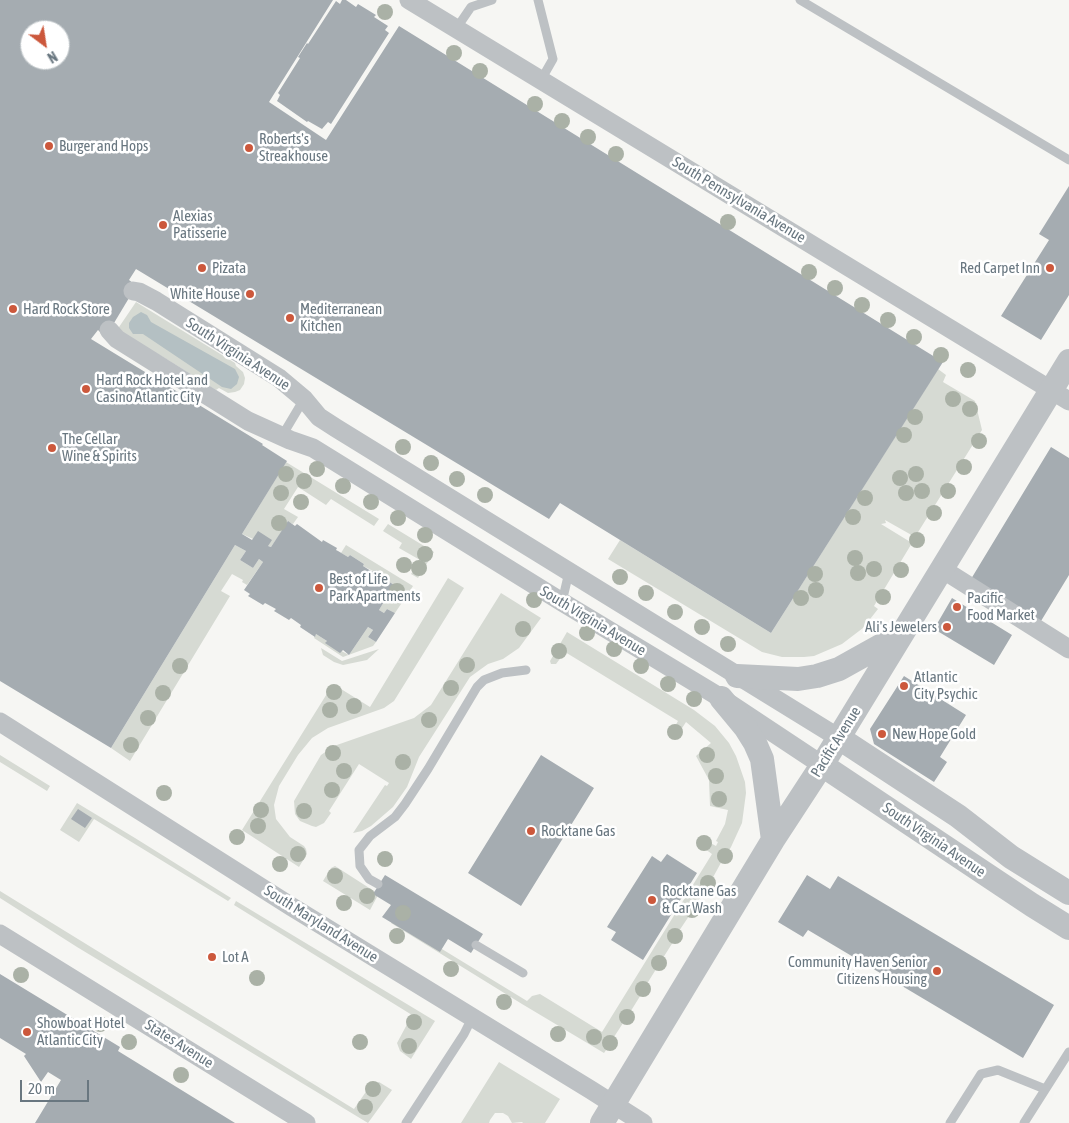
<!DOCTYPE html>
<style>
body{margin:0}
#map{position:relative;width:1069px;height:1123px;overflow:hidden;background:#f6f6f3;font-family:"Asap Condensed",sans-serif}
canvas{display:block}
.north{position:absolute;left:20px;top:20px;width:50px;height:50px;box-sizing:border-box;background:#fff;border:1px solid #c3c9cc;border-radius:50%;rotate:149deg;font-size:14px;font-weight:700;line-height:20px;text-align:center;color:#697780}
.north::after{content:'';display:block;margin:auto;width:18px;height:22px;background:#cc583c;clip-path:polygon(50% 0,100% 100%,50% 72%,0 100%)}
.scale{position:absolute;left:20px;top:1080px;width:69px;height:22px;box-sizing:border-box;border:2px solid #697780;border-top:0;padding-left:6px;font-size:15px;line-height:18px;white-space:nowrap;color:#697780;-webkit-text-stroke:4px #fff;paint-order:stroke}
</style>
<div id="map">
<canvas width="1069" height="1123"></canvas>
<div class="north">N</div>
<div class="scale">20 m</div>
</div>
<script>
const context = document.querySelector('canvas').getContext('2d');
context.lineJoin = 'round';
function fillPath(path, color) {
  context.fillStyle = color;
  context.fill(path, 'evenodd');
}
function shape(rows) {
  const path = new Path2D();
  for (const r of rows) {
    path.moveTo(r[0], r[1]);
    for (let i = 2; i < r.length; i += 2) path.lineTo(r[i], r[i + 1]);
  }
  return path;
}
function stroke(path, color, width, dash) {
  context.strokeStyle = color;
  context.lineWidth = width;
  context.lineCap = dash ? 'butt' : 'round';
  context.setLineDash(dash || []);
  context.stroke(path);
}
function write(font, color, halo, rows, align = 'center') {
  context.font = font + ' "Asap Condensed",sans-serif';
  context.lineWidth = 5;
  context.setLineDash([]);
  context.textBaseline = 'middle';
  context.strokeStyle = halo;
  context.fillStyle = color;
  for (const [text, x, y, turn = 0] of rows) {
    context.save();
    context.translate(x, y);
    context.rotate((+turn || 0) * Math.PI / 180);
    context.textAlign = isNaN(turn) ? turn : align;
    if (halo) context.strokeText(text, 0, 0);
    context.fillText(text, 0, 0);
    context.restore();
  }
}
const green = shape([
 [136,302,235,363,236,366,243,372,245,378,244,384,240,390,235,392,228,393,219,388,216,390,168,360,117,330],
 [938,369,946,375,943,382,975,401,982,430,915,537,885,520,886,523,881,524,912,543,874,606,878,609,863,628,842,644,814,656,804,657,782,657,762,652,608,559,620,540,771,633],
 [286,462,379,519,374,526,331,499,326,505,298,487,284,509,298,517,293,524,288,522,271,547,242,534],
 [388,524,434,552,418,578,411,574,420,560,399,548,402,543,383,531],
 [235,545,246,551,240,560,253,568,259,559,263,562,247,585,242,582,243,580,232,574,221,591,230,596,130,761,111,748],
 [346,545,413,586,395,613,387,609,384,613,379,610,394,585,388,581,389,579,363,566,364,564,350,555,348,557,341,553],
 [448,578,464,588,394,701,384,708,328,728,312,738,298,755,279,786,274,805,276,819,290,837,304,846,306,849,307,854,299,867,242,830,333,684,370,707],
 [501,593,541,618,519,648,503,659,488,664,470,677,419,757,407,787,393,807,371,826,362,831,353,833,385,785,387,786,389,783,359,764,329,811,331,813,324,823,316,827,312,826,300,821,295,814,294,801,321,755,334,746,414,718,431,705],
 [368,627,373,630,368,637,376,642,373,646,343,657,314,638,316,634,327,641,326,643,349,655],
 [567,632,694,710,715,726,729,743,736,756,745,782,746,793,742,823,731,847,727,854,724,853,721,857,723,859,711,881,707,879,704,884,707,887,694,907,691,906,688,911,691,913,677,934,674,933,672,937,675,939,661,961,659,959,655,964,658,966,645,987,642,986,639,991,642,993,629,1014,626,1013,623,1017,625,1020,612,1040,609,1039,606,1044,609,1046,604,1053,522,1004,391,923,400,910,401,924,527,1001,532,996,540,994,602,1032,712,854,698,844,699,840,703,839,716,846,718,842,716,841,725,824,728,810,710,806,709,780,696,756,711,743,686,722,677,736,673,736,671,733,678,721,565,652,556,664,551,664,550,661],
 [321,648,342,661,379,649,367,660,343,665,334,662,323,655],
 [0,755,50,786,47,791,0,762],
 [77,803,135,838,231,898,228,901,94,819,79,842,60,830],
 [335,866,377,893,377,897,370,910,323,881,331,868],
 [0,891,354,1109,372,1083,379,1082,392,1090,368,1123,77,947,0,898],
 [236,901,435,1021,411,1059,400,1051,397,1043,412,1015,234,905],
 [499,1062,560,1099,545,1123,523,1123,522,1122,512,1123,508,1116,503,1113,495,1113,490,1120,489,1123,461,1123]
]);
const water = shape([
 [141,312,147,315,151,322,235,369,239,377,237,384,231,389,222,387,143,334,133,334,129,328,129,323,133,317]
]);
const building = shape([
 [0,0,333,0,269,102,326,140,399,26,943,362,771,633,560,503,549,519,136,269,129,280,133,283,129,298,108,333,101,333,98,330,91,339,263,444,262,445,287,461,242,534,252,540,258,531,272,540,268,546,271,547,288,521,295,526,297,524,322,542,323,540,337,548,336,550,338,551,348,557,350,555,364,564,363,566,371,571,374,572,375,570,390,579,388,581,394,585,379,610,384,613,387,609,395,613,376,642,368,637,373,630,368,627,349,655,343,650,340,653,325,643,327,641,316,634,315,637,300,627,301,625,291,618,289,620,274,611,276,609,265,603,263,605,248,596,250,594,244,590,263,562,259,559,253,568,240,560,246,551,235,545,111,748,0,681],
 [30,30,60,30,60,60,30,60],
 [342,0,346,0,356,7,358,4,376,15,374,17,388,26,385,30,389,33,331,124,328,122,322,129,308,121,307,122,277,101,280,95,278,93,300,58,298,57,307,43,308,44,336,1,340,4],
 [1069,186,1069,295,1041,340,1001,316,1049,240,1039,234],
 [1051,447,1069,458,1069,575,1041,621,971,579],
 [952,598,1012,635,994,665,934,629],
 [904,676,966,715,940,757,947,762,934,782,874,744,870,729],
 [541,755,594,788,521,906,468,873],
 [78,809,92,818,85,828,71,819],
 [667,854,697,873,643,960,611,940,616,932,607,927,652,856,661,862],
 [385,875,483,934,471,953,448,939,440,952,382,917,391,905,373,894],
 [807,875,830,889,838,876,1054,1005,1023,1058,808,930,803,937,778,922],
 [0,974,120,1047,118,1051,235,1123,35,1123,61,1080,48,1072,41,1082,24,1056,26,1054,0,1038]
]);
const service = shape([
 [538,0,553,59,541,80],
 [800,0,1069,160],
 [456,29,471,7,492,0],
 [282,436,304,399],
 [562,602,569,572],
 [378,884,369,879,360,866,359,850,370,836,395,817,405,804,428,769,477,687,484,680,502,673,526,670],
 [476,945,523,973],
 [406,1123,464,1034,472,1018],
 [950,1123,981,1074,998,1070,1045,1089],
 [1024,1123,1069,1052]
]);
const minor = shape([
 [409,0,1069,401],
 [133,291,139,292,156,301,279,378,304,399,319,417,336,428,839,738],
 [109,330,117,339,248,421,290,440,313,448,562,602,721,698,822,765],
 [942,569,1069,649],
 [0,722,292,907,591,1090,643,1123],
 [0,934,306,1123]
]);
const tertiary = shape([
 [737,676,798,679,817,676,839,669,900,635],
 [721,698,745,727,755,743,762,759,773,840],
 [839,738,958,816,1011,857,1069,893],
 [822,765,1032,905,1069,928],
 [602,1123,773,840,822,765,1069,361]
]);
const trees = [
 [385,12],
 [454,53],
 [480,71],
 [535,104],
 [562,121],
 [588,137],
 [616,154],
 [728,222],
 [809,272],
 [835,288],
 [862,305],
 [888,320],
 [914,337],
 [941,355],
 [968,370],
 [953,399],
 [970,409],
 [915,417],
 [904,435],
 [979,441],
 [403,447],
 [431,463],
 [964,467],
 [317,469],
 [286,474],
 [916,474],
 [900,478],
 [457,479],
 [304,481],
 [343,486],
 [922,491],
 [948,491],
 [281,493],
 [906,493],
 [485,495],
 [865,498],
 [301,502],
 [371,502],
 [934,513],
 [853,517],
 [398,518],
 [279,523],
 [425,535],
 [917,540],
 [425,554],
 [855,558],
 [404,565],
 [419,568],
 [874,569],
 [901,570],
 [858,573],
 [815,574],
 [620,577],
 [816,590],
 [397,591],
 [646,593],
 [883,597],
 [801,598],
 [534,600],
 [675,612],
 [702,627],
 [523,629],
 [587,633],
 [728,644],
 [614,649],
 [559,651],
 [467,665],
 [180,666],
 [641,666],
 [668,684],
 [451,688],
 [334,692],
 [163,693],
 [694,699],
 [354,706],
 [330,710],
 [148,718],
 [429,720],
 [675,732],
 [131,745],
 [333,753],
 [707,755],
 [403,762],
 [344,771],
 [716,776],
 [332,790],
 [164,793],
 [719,799],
 [261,810],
 [304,811],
 [258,826],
 [237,837],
 [704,843],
 [298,854],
 [725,856],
 [385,859],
 [280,864],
 [335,876],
 [708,883],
 [367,896],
 [344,903],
 [692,910],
 [403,913],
 [397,936],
 [675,936],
 [659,963],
 [451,969],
 [21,975],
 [257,978],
 [643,989],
 [504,1002],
 [627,1017],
 [414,1022],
 [100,1024],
 [558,1034],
 [594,1037],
 [129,1042],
 [360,1042],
 [610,1043],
 [409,1046],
 [181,1075],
 [373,1089],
 [365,1107]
];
const markers = [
 [49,146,5,"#cc583c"],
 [249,148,5,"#cc583c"],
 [163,225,5,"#cc583c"],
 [202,268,5,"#cc583c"],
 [1050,268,5,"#cc583c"],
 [250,294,5,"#cc583c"],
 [13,309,5,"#cc583c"],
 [290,318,5,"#cc583c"],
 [86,389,5,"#cc583c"],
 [52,448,5,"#cc583c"],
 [319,588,5,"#cc583c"],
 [957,607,5,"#cc583c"],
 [947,627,5,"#cc583c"],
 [904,686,5,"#cc583c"],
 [882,734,5,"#cc583c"],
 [531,831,5,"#cc583c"],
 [652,900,5,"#cc583c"],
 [212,957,5,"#cc583c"],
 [937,971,5,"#cc583c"],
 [27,1032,5,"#cc583c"]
];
const poiNames = [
 ["Roberts's",259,139],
 ["Streakhouse",259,156],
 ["Burger and Hops",59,146],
 ["Alexias",173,216],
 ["Patisserie",173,233],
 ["Pizata",212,268],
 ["Red Carpet Inn",1040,268,"right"],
 ["White House",240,294,"right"],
 ["Hard Rock Store",23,309],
 ["Mediterranean",300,309],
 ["Kitchen",300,326],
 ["Hard Rock Hotel and",96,380],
 ["Casino Atlantic City",96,397],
 ["The Cellar",62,439],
 ["Wine & Spirits",62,456],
 ["Best of Life",329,579],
 ["Park Apartments",329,596],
 ["Pacific",967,598],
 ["Food Market",967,615],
 ["Ali's Jewelers",937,627,"right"],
 ["Atlantic",914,677],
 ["City Psychic",914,694],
 ["New Hope Gold",892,734],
 ["Rocktane Gas",541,831],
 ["Rocktane Gas",662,891],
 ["& Car Wash",662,908],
 ["Lot A",222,957],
 ["Community Haven Senior",927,962,"right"],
 ["Citizens Housing",927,979,"right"],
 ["Showboat Hotel",37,1023],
 ["Atlantic City",37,1040]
];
const streetNames = [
 ["South Pennsylvania Avenue",739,200,31],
 ["South Virginia Avenue",238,354,33],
 ["South Virginia Avenue",593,621,31],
 ["Pacific Avenue",836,742,-58],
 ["South Virginia Avenue",934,840,34],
 ["South Maryland Avenue",321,924,32],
 ["States Avenue",179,1044,32]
];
fillPath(green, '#d6dad3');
fillPath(water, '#b4c0c3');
fillPath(building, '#a5acb1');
stroke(service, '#bdc1c4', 9);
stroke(minor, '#bdc1c4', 19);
stroke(tertiary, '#bdc1c4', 24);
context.fillStyle = '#aab1a6';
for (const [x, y] of trees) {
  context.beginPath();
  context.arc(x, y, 8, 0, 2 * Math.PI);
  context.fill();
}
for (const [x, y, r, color] of markers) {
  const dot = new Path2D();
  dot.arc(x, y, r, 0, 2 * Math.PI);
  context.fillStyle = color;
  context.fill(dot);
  stroke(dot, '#fff', 2);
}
write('15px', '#697780', '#fff', poiNames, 'left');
write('15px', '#697780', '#fff', streetNames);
</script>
